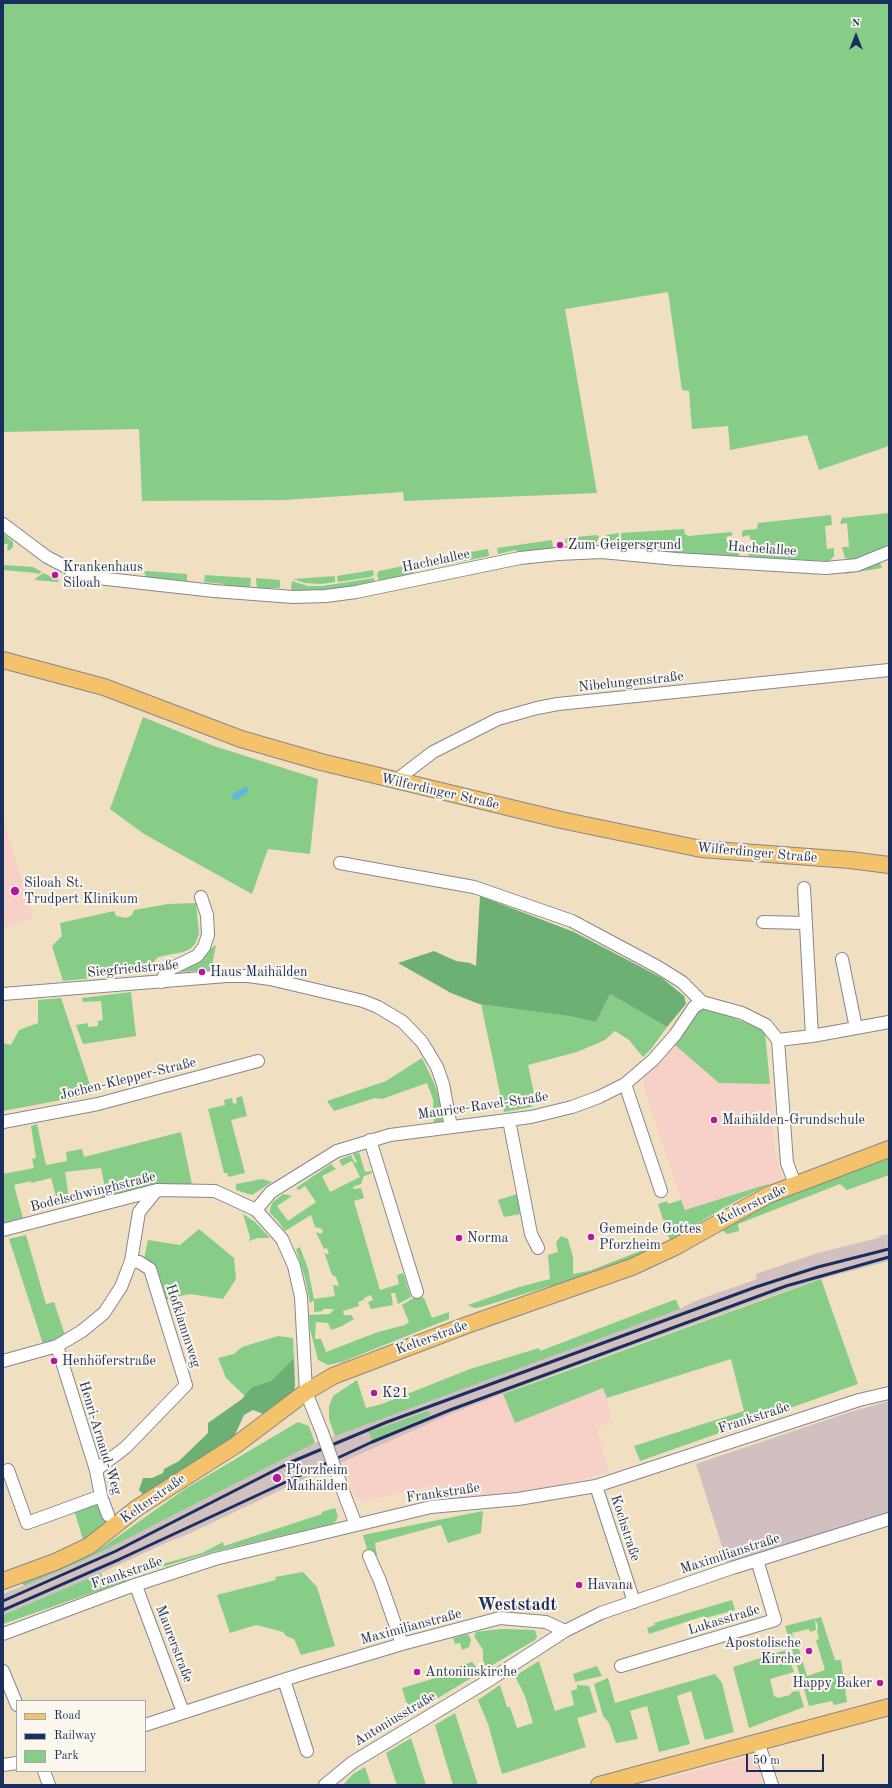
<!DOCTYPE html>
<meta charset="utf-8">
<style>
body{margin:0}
#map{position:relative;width:892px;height:1788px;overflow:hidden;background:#f1dfc1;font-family:"Old Standard TT",serif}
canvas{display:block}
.frame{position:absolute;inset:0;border:4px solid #1b2f5e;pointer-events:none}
.legend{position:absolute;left:16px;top:1700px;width:130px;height:72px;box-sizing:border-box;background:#fbf7ec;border:1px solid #a1a7b3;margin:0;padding:5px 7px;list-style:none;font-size:12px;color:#1b2f5e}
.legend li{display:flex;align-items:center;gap:8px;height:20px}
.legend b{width:20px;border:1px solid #a1a7b3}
.north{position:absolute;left:836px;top:16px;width:40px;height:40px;-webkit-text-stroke:3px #fbf7ec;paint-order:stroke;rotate:0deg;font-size:11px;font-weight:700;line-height:16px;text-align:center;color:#1b2f5e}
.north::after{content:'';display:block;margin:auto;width:14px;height:18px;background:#1b2f5e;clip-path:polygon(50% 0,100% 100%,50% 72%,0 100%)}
.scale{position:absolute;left:746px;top:1754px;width:78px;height:18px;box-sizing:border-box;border:2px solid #1b2f5e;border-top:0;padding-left:5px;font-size:12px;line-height:14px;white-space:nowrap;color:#1b2f5e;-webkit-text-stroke:3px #fbf7ec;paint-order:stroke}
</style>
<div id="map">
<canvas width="892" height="1788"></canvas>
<div class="frame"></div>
<ul class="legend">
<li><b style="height:5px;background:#f4c26a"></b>Road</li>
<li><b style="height:5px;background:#1b2f5e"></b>Railway</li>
<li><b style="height:11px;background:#87cd87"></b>Park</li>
</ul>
<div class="north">N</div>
<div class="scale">50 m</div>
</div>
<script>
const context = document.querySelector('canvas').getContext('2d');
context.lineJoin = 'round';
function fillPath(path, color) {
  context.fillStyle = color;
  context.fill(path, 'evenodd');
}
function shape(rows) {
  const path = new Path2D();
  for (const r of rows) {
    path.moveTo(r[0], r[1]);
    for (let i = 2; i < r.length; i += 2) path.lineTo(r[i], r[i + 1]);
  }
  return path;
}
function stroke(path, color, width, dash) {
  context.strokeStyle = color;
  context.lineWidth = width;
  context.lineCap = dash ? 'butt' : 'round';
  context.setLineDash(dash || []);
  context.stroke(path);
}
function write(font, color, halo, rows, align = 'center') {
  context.font = font + ' "Old Standard TT",serif';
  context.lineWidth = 4;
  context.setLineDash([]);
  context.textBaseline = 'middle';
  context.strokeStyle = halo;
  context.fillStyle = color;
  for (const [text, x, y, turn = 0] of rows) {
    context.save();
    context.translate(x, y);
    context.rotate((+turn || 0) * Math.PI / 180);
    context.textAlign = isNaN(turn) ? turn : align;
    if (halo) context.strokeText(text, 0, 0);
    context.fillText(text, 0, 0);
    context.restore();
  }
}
const built = shape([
 [3,818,33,917,3,928],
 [675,1045,719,1083,770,1084,775,1154,782,1176,779,1180,684,1210,643,1085,643,1078,664,1059],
 [604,1388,607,1398,611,1418,597,1430,609,1472,558,1486,502,1494,431,1500,429,1487,363,1501,355,1496,343,1462,446,1416,503,1394,515,1422],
 [751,1756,756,1760,763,1785,642,1785]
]);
const industrial = shape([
 [889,1234,889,1261,821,1279,777,1294,539,1380,446,1416,302,1480,184,1536,170,1541,101,1573,3,1615,3,1594,97,1554,315,1443,680,1309,695,1301,757,1279,756,1274,818,1253,882,1237,875,1237],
 [889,1401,889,1522,729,1568,696,1464,850,1412]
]);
const green = shape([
 [3,3,889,3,889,446,819,470,807,435,730,450,728,426,692,429,689,391,682,390,668,292,565,309,597,493,404,501,403,492,284,500,142,501,139,429,3,432],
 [889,513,889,546,876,553,852,560,845,558,842,547,849,547,847,523,840,524,842,518],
 [831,515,832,525,825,526,827,549,834,548,834,556,829,561,751,558,748,555,747,553,754,550,749,535,742,537,742,532,744,530,757,529,758,523],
 [684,529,685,534,688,536,731,532,733,535,726,537,731,552,738,550,739,556,738,557,660,553,622,547,621,533],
 [3,533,13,542,13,547,10,550,7,551,8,544,3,544],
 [619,533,618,544,608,543,606,535],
 [597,535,599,537,596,543,565,543,566,538],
 [552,540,553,548,518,553,516,550,498,554,497,548],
 [488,549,489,556,456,563,454,555],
 [452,556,454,563,425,569,423,565,424,562],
 [880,563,882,568,845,574,845,572],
 [412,564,414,565,415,569,411,575,379,581,377,575,379,571],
 [3,565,33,567,42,572,38,574,36,573,3,570],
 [373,570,374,575,371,577,338,582,337,576],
 [147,571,187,574,187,581,166,579,165,583,147,578,144,572],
 [43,573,59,580,58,582,34,580],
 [205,575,251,578,250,588,224,587,224,584,204,582],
 [335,576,335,582,321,584,305,583,293,579],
 [256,578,280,580,280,588,257,588],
 [374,578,375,582,373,584,341,589,293,592,291,588,292,581,308,586,322,586],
 [73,580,97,584,98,589,67,588],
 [143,717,214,746,318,779,310,854,268,849,252,894,144,834,110,809],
 [196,903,199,934,195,944,190,949,183,952,158,957,144,973,63,981,52,946,62,936,60,923,114,911,116,916,126,918,132,915,134,910,168,904],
 [216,945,211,970,181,972,182,967],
 [131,992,136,1036,83,1044,76,1025,88,1023,88,1027,98,1026,98,1021,103,1020,101,1001,83,1002,82,998],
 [610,994,667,1027,651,1049,643,1057,629,1040,615,1031,605,1040,577,1052,528,1065,534,1093,529,1094,532,1107,504,1112,481,1004,568,1016,596,1022],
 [61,998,93,1094,3,1111,3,1043,11,1045,19,1030,38,1023,38,1000],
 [702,1009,715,1010,760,1029,765,1033,770,1084,719,1083,675,1045,691,1018,698,1011],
 [422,1058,435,1085,444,1116,441,1123,434,1126,433,1099,427,1083,382,1099,375,1098,334,1111,327,1101,386,1081],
 [242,1096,247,1116,231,1120,245,1173,228,1177,227,1173,224,1173,208,1109,225,1105,224,1100,232,1098,233,1104,237,1103,236,1098],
 [37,1124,46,1165,67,1161,66,1152,82,1149,84,1157,181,1132,192,1184,168,1184,103,1200,101,1195,106,1193,101,1168,65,1172,69,1198,58,1203,51,1178,31,1183,31,1181,14,1185,23,1218,3,1223,3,1174,34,1168,32,1159,36,1158,31,1126],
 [359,1152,365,1172,371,1171,372,1173,364,1176,361,1184,353,1187,354,1189,361,1188,364,1198,354,1201,380,1290,399,1284,397,1275,403,1273,411,1297,398,1304,395,1293,391,1293,393,1305,371,1309,368,1302,373,1300,371,1295,364,1298,364,1300,358,1302,359,1306,343,1311,344,1315,351,1315,354,1319,342,1326,331,1330,328,1323,316,1322,315,1339,321,1339,326,1352,378,1332,405,1325,409,1322,402,1305,417,1296,424,1298,432,1318,449,1312,449,1319,342,1362,328,1365,318,1360,310,1329,309,1315,330,1314,334,1309,323,1309,323,1311,314,1312,314,1300,310,1303,305,1278,296,1249,300,1247,308,1269,314,1299,335,1296,333,1285,339,1286,336,1277,332,1275,324,1252,326,1254,329,1254,327,1248,324,1249,316,1232,321,1234,323,1231,322,1229,315,1227,311,1215,285,1231,278,1221,270,1213,270,1209,272,1203,283,1194,292,1196,277,1206,288,1221,316,1202,305,1186,299,1190,296,1188,331,1164,336,1169,322,1176,330,1192,360,1177,352,1161,342,1166,339,1160,351,1155,355,1163,357,1162,353,1154],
 [889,1157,889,1175,847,1190,840,1184,738,1224,739,1231,727,1234,721,1229,780,1196],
 [262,1179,272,1182,252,1195,236,1190,236,1184],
 [771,1183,723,1208,670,1241,658,1204,667,1201,668,1204,681,1200,685,1210],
 [517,1194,520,1214,504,1217,498,1200],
 [243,1214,255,1222,270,1238,258,1238,249,1241,250,1237],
 [199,1229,234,1258,236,1279,223,1299,190,1294,180,1296,164,1301,144,1259,148,1240,180,1245],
 [26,1235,46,1304,54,1302,65,1335,43,1344,9,1239],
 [561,1236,568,1239,573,1257,573,1274,589,1271,661,1243,663,1247,567,1283,547,1287,481,1307,474,1308,468,1305,519,1287,550,1279,548,1255,558,1252,556,1242],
 [821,1279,858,1384,640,1461,634,1446,744,1411,731,1359,607,1398,603,1388,515,1423,503,1394],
 [674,1300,676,1300,680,1309,335,1436,329,1419,329,1406,333,1396,357,1380,366,1408,382,1404,470,1369,539,1348,540,1351],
 [278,1336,293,1338,294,1358,271,1381,252,1387,245,1396,226,1378,218,1358,234,1354,242,1347],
 [428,1411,430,1415,372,1440,369,1432],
 [298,1422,309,1426,315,1443,97,1554,24,1586,22,1582,96,1552,185,1489],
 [101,1496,112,1524,92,1539,83,1540,73,1506],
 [335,1508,338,1516,336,1521,332,1524,212,1552,149,1571,148,1568,202,1553,223,1542,224,1546,322,1514,322,1512],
 [483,1511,481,1533,448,1543,441,1525,375,1543,377,1555,370,1559,363,1535],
 [303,1572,317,1587,335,1646,301,1655,294,1639,286,1636,283,1632,256,1625,230,1633,217,1595,276,1580,275,1577],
 [101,1573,105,1584,124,1577,126,1581,3,1624,3,1615],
 [732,1600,735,1610,705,1618,704,1616,649,1634,647,1628,655,1625,654,1623],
 [821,1617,835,1660,841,1660,847,1702,834,1705,832,1701,809,1706,785,1626],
 [815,1619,818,1626,817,1631,819,1639,816,1640,825,1670,807,1676,798,1646,795,1646,792,1637,793,1636,792,1633,809,1629,810,1632,816,1630],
 [501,1629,535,1630,537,1637,535,1640,489,1667,485,1665,483,1660,483,1650,474,1636,476,1632],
 [468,1634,471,1640,469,1647,462,1650,460,1643,455,1644,453,1638],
 [786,1650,794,1672,770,1679,774,1696,778,1698,790,1695,792,1692,799,1691,804,1707,749,1728,733,1667],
 [539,1661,555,1711,574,1705,571,1691,577,1689,577,1685,589,1686,597,1712,577,1718,586,1747,502,1774,488,1724,478,1700,500,1685,507,1707,510,1707,517,1728,533,1723,525,1696,515,1676],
 [472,1662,481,1672,410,1715,402,1688,449,1674,448,1670],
 [597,1666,602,1676,575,1682,573,1674],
 [715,1674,722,1683,734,1732,705,1740,691,1691,677,1696,690,1744,659,1752,647,1706,630,1711,638,1739,616,1743,609,1723,603,1716,594,1684,608,1678,615,1703],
 [455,1713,478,1785,453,1785,435,1725],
 [411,1738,426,1785,397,1785,386,1753],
 [365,1767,371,1785,343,1785,353,1774]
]);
const forest = shape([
 [480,896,574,932,662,978,684,996,686,1004,667,1027,610,994,596,1022,568,1016,479,1004,451,993,398,963,434,951,456,961,470,963,476,966],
 [294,1358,295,1385,294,1392,266,1415,253,1410,244,1415,233,1439,145,1497,139,1490,143,1478,152,1478,163,1473,164,1469,179,1461,208,1433,208,1423,242,1399,252,1387,271,1381]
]);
const water = shape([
 [246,786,249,791,235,801,231,795]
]);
const minor = shape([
 [3,524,47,557,70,569,98,578,214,591,293,597,326,596,356,592,520,558,558,554,602,552,676,559,826,568,857,565,889,552],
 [395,781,433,752,498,719,537,708,558,704,889,670],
 [340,863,474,887,572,921,658,967,682,982,702,1002],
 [804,888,812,1036],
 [763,922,806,923],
 [842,959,856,1028],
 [162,982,166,971,197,956,204,947,208,935,207,915,201,897],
 [3,994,227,976,248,976,270,979,363,1001,378,1007,403,1022,422,1042,437,1067,443,1084,451,1127],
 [778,1040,812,1036,889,1022],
 [625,1084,661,1191],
 [509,1120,531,1234,538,1248],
 [3,1122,98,1104,258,1061],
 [370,1140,417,1292],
 [256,1210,271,1192,337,1151,390,1135,531,1117,572,1107,599,1097,625,1084,653,1060,675,1035,694,1007,702,1002,742,1013,766,1025,778,1040,787,1163,795,1184],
 [3,1230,157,1190,215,1191,256,1210,282,1239,294,1266,301,1297,306,1392,322,1432],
 [57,1346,96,1470,101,1496,108,1515],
 [3,1361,57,1346,82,1331,104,1313,121,1287,131,1261,139,1212,157,1190],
 [8,1470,27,1523,101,1496],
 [96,1470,126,1447,186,1385,150,1269,139,1262,131,1261],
 [596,1486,634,1602],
 [346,1499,356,1525],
 [369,1556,380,1581,402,1644],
 [136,1586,183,1712],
 [3,1634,129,1587,215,1559,431,1507,518,1499,596,1486,859,1400,889,1393],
 [621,1666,775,1620,757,1560],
 [3,1671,17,1705],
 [284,1680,307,1751],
 [145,1725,302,1674,402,1644,500,1618,546,1622,565,1631],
 [758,1741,772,1785],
 [3,1765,17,1763],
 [44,1771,49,1785],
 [325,1785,353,1762,491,1679,565,1631,601,1613,732,1568,889,1519]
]);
const major = shape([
 [3,660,104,687,241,739,321,762,561,820,701,849,850,860,889,865],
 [3,1581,55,1562,89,1546,137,1508,236,1445,306,1392,333,1376,467,1325,632,1267,677,1246,768,1195,889,1149],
 [599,1785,889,1707]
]);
const rail = shape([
 [3,1601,116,1551,291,1462,387,1422,756,1287,818,1267,889,1249],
 [3,1610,120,1559,372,1442,450,1410,786,1286,889,1257]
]);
const minorBridge = shape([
 [322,1432,346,1499]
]);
const markers = [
 [560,545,4,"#b5179e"],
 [55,575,4,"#b5179e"],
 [15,891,5,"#b5179e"],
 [202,972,4,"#b5179e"],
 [714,1120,4,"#b5179e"],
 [591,1237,4,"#b5179e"],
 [459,1238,4,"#b5179e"],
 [54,1361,4,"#b5179e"],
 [374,1393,4,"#b5179e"],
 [277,1478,5,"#b5179e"],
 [579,1585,4,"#b5179e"],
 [809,1651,4,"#b5179e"],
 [417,1672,4,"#b5179e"],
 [880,1683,4,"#b5179e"]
];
const poiNames = [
 ["Zum Geigersgrund",568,545],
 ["Krankenhaus",63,567],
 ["Siloah",63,583],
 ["Siloah St.",24,883],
 ["Trudpert Klinikum",24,899],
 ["Haus Maihälden",210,972],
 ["Maihälden-Grundschule",722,1120],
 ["Gemeinde Gottes",599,1229],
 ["Pforzheim",599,1245],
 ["Norma",467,1238],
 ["Henhöferstraße",62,1361],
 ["K21",382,1393],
 ["Pforzheim",286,1470],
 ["Maihälden",286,1486],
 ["Havana",587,1585],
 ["Apostolische",801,1643,"right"],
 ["Kirche",801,1659,"right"],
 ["Antoniuskirche",425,1672],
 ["Happy Baker",872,1683,"right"]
];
const streetNames = [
 ["Hachelallee",762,549,4],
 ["Hachelallee",436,561,-12],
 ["Nibelungenstraße",631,682,-6],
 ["Wilferdinger Straße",440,792,13],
 ["Wilferdinger Straße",757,853,5],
 ["Siegfriedstraße",133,969,-5],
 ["Jochen-Klepper-Straße",128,1079,-14],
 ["Maurice-Ravel-Straße",483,1106,-8],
 ["Bodelschwinghstraße",93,1192,-14],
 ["Kelterstraße",752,1205,-26],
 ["Hofklammweg",183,1326,72],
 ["Kelterstraße",432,1338,-20],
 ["Frankstraße",754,1418,-18],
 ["Henri-Arnaud-Weg",100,1438,73],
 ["Frankstraße",443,1493,-8],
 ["Kelterstraße",153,1499,-35],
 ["Kochstraße",625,1528,72],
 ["Maximilianstraße",730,1554,-18],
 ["Frankstraße",127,1573,-19],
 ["Lukasstraße",724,1620,-17],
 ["Maximilianstraße",411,1627,-15],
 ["Maurerstraße",174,1644,69],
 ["Antoniusstraße",395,1719,-31]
];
const districtNames = [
 ["Weststadt",517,1605]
];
fillPath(built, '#f7d1c8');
fillPath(industrial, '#d2bfc0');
fillPath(green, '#87cd87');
fillPath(forest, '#6db074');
fillPath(water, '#63b7df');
stroke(minor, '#868790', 14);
stroke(major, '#868790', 18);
stroke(minor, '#fff', 12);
stroke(major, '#f4c26a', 16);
stroke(rail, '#1b2f5e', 3);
stroke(minorBridge, '#868790', 14, []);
stroke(minorBridge, '#fff', 12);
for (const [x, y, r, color] of markers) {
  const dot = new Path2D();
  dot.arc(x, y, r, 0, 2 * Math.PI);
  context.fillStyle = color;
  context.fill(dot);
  stroke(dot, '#fbf7ec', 1.5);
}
write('14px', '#1b2f5e', '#fbf7ec', poiNames, 'left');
write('14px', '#1b2f5e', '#fbf7ec', streetNames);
write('bold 18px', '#1b2f5e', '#fbf7ec', districtNames);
</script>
